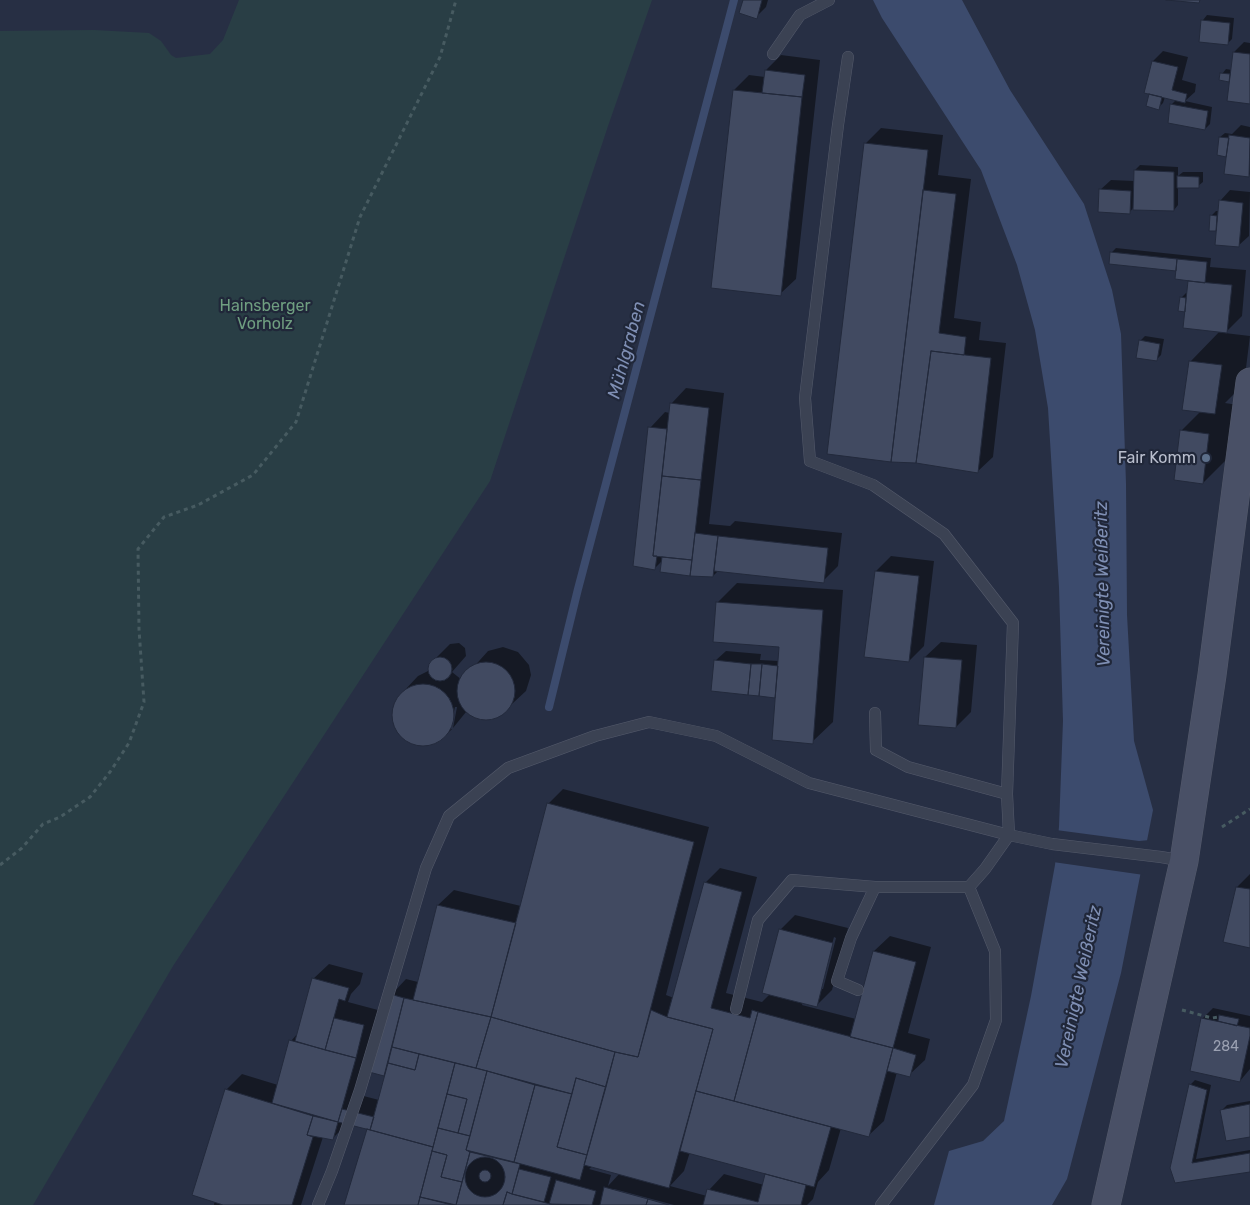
<!DOCTYPE html>
<meta charset="utf-8">
<style>
body{margin:0}
canvas{display:block;background:#272f44}
</style>
<canvas width="1250" height="1205"></canvas>
<script>
const context = document.querySelector('canvas').getContext('2d');
context.lineJoin = 'round';
function fillPath(path, color) {
  context.fillStyle = color;
  context.fill(path, 'evenodd');
}
function shape(rows) {
  const path = new Path2D();
  for (const r of rows) {
    if (r.length === 3) {
      path.moveTo(r[0] + r[2], r[1]);
      path.arc(r[0], r[1], r[2], 0, 2 * Math.PI);
      continue;
    }
    path.moveTo(r[0], r[1]);
    for (let i = 2; i < r.length; i += 2) path.lineTo(r[i], r[i + 1]);
  }
  return path;
}
function stroke(path, color, width, dash) {
  context.strokeStyle = color;
  context.lineWidth = width;
  context.lineCap = dash ? 'butt' : 'round';
  context.setLineDash(dash || []);
  context.stroke(path);
}
function write(font, color, halo, rows, align = 'center') {
  context.font = font + ' Rubik,sans-serif';
  context.lineWidth = 4.5;
  context.setLineDash([]);
  context.textBaseline = 'middle';
  context.strokeStyle = halo;
  context.fillStyle = color;
  for (const [text, x, y, turn = 0] of rows) {
    context.save();
    context.translate(x, y);
    context.rotate((+turn || 0) * Math.PI / 180);
    context.textAlign = isNaN(turn) ? turn : align;
    if (halo) context.strokeText(text, 0, 0);
    context.fillText(text, 0, 0);
    context.restore();
  }
}
const green = shape([
 [239,0,652,0,608,126,490,481,173,966,33,1205,0,1205,0,31,94,30,149,33,161,41,171,55,176,58,210,54,223,40]
]);
const water = shape([
 [873,0,962,0,1010,90,1084,204,1112,290,1121,334,1126,484,1127,615,1134,741,1153,810,1121,973,1067,1179,1052,1205,934,1205,949,1151,983,1141,1004,1121,1031,996,1055,865,1059,827,1063,721,1059,587,1048,408,1035,330,1017,265,981,170,882,18]
]);
const pier = shape([
 [1056,830,1139,841,1150,840,1144,875,1053,862]
]);
const shadow = shape([
 [744,0,768,0,766,7,756,17],
 [1207,15,1234,18,1232,39,1227,44,1203,20],
 [1244,42,1250,43,1250,103,1231,78,1228,80,1222,74,1226,69,1232,70,1234,52],
 [1163,51,1188,57,1182,80,1196,84,1195,92,1185,101,1212,107,1210,124,1205,129,1172,104,1176,100,1165,97,1163,103,1158,108,1151,93,1153,61],
 [781,55,820,60,796,279,780,294,734,90,749,75,765,77,766,70],
 [1241,125,1250,127,1250,174,1248,176,1228,153,1226,155,1220,137,1225,133,1232,134],
 [881,128,943,135,938,175,971,179,954,318,981,322,979,340,1006,343,993,457,977,472,866,143],
 [1140,165,1178,167,1178,176,1183,172,1203,172,1203,182,1198,186,1178,186,1178,205,1174,210,1133,208,1130,212,1100,190,1111,180,1135,181,1135,170],
 [1230,190,1250,192,1249,236,1238,246,1218,228,1215,230,1211,216,1216,211,1219,211,1220,201],
 [1116,248,1211,258,1210,267,1246,270,1242,316,1225,333,1250,336,1244,384,1225,403,1238,405,1232,454,1203,483,1181,431,1201,411,1190,362,1220,331,1187,308,1181,298,1186,293,1188,293,1190,282,1191,280,1177,270,1111,253],
 [1145,336,1164,339,1161,355,1156,360,1140,341],
 [686,388,724,393,709,524,730,526,735,521,842,533,838,566,823,581,719,570,713,576,663,560,655,568,634,565,650,428,665,412,670,413,671,404],
 [891,556,934,561,924,646,909,661,876,571],
 [737,583,843,590,833,722,812,742,777,694,775,696,715,661,726,651,761,654,760,660,779,661,780,646,717,603],
 [941,642,977,645,971,712,956,727,925,657],
 [459,643,465,648,466,656,452,672,462,680,488,651,503,647,518,652,529,665,531,675,526,691,499,716,491,719,481,719,466,712,453,728,457,707,455,707,450,729,452,729,442,739,433,743,423,745,408,742,397,732,393,719,394,705,403,692,418,676,430,670,430,664,450,644],
 [563,789,709,827,666,995,674,998,705,883,720,868,757,877,726,993,762,1002,770,994,780,930,795,915,848,928,832,990,816,1006,803,1002,802,1005,856,1019,874,951,890,936,931,947,908,1033,930,1039,925,1060,909,1075,897,1072,884,1121,868,1136,841,1128,829,1170,818,1182,813,1199,807,1205,674,1205,614,1189,614,1191,665,1205,345,1205,368,1128,348,1123,332,1139,323,1137,301,1205,214,1205,226,1090,242,1074,278,1085,291,1041,298,1033,313,979,329,964,363,973,360,984,351,994,348,1002,378,1010,356,1094,379,1100,386,1075,371,1071,391,995,406,979,418,982,438,905,454,890,521,906,548,804],
 [834,937,836,938,823,989,820,989],
 [690,1152,767,1173,764,1185,724,1174,709,1190,707,1196,670,1186,684,1171],
 [593,1166,620,1173,608,1186,611,1175,589,1169],
 [1250,874,1250,946,1237,887],
 [1213,1008,1250,1016,1250,1069,1240,1081,1202,1019],
 [1195,1080,1211,1085,1196,1159,1250,1150,1250,1171,1176,1182,1190,1085],
 [1250,1101,1250,1136,1222,1110,1227,1105]
]);
const stream = shape([
 [549,707,578,589,734,0]
]);
const building = shape([
 [743,0,762,0,757,19,739,13,743,0],
 [1166,0,1200,0,1199,3,1166,0],
 [1201,20,1230,23,1228,45,1199,42,1201,20],
 [1233,52,1250,54,1250,104,1227,101,1233,52],
 [1152,61,1178,67,1172,90,1187,94,1185,103,1144,93,1152,61],
 [765,70,805,75,802,97,762,93,765,70],
 [1220,73,1230,74,1229,82,1219,80,1220,73],
 [733,90,802,97,781,296,711,288,733,90],
 [1149,94,1162,97,1159,110,1146,106,1149,94],
 [1170,104,1208,111,1205,130,1168,123,1170,104],
 [1229,135,1250,138,1249,177,1224,174,1229,135],
 [1219,137,1229,138,1226,157,1217,155,1219,137],
 [864,143,928,150,891,462,827,454,864,143],
 [1134,170,1174,172,1174,211,1133,210,1134,170],
 [1177,176,1199,177,1199,188,1177,188,1177,176],
 [1099,189,1131,191,1130,214,1098,212,1099,189],
 [923,190,956,194,939,333,966,337,964,355,931,351,916,463,891,462,923,190],
 [1219,200,1243,203,1239,247,1215,245,1219,200],
 [1210,215,1217,216,1216,231,1209,231,1210,215],
 [1110,252,1177,259,1176,271,1109,264,1110,252],
 [1177,259,1207,262,1205,283,1175,279,1177,259],
 [1188,281,1232,285,1227,333,1183,328,1188,281],
 [1180,297,1186,298,1185,312,1178,311,1180,297],
 [1139,340,1160,344,1157,361,1136,358,1139,340],
 [931,351,991,358,978,473,916,463,931,351],
 [1189,361,1222,365,1215,414,1182,410,1189,361],
 [670,403,709,408,701,480,662,476,670,403],
 [648,427,667,429,653,556,657,556,655,570,633,566,648,427],
 [1180,430,1209,434,1203,484,1174,480,1180,430],
 [662,476,701,480,692,560,653,556,662,476],
 [695,533,718,536,713,577,690,576,695,533],
 [718,536,828,548,824,583,714,571,718,536],
 [662,557,692,560,690,576,660,572,662,557],
 [875,571,919,576,909,662,864,657,875,571],
 [716,602,823,610,813,744,772,740,779,647,713,642,716,602],
 [924,657,962,660,956,728,918,725,924,657],
 [440,669,12],
 [714,660,751,664,748,695,711,691,714,660],
 [486,691,29],
 [751,664,762,664,759,696,748,695,751,664],
 [762,664,778,666,775,698,759,696,762,664],
 [423,715,31],
 [547,803,694,842,638,1057,615,1052,491,1017,547,803],
 [704,882,742,892,711,1008,750,1018,752,1010,758,1012,734,1101,696,1091,713,1029,667,1017,704,882],
 [1236,887,1250,889,1250,948,1223,942,1236,887],
 [437,905,516,923,491,1017,413,1000,437,905],
 [779,929,833,943,817,1007,762,993,779,929],
 [873,951,916,962,893,1048,850,1037,873,951],
 [312,978,349,988,345,1001,339,999,325,1050,295,1041,312,978],
 [390,994,404,998,384,1076,369,1072,390,994],
 [404,998,491,1017,476,1068,392,1047,404,998],
 [651,1010,667,1017,713,1029,669,1188,584,1165,615,1052,638,1057,651,1010],
 [758,1012,893,1048,869,1137,734,1101,758,1012],
 [1219,1015,1239,1019,1237,1026,1218,1021,1219,1015],
 [491,1017,615,1052,606,1087,576,1078,572,1094,476,1068,491,1017],
 [334,1018,364,1025,356,1058,325,1050,334,1018],
 [1201,1018,1250,1028,1250,1036,1240,1082,1190,1071,1201,1018],
 [289,1040,356,1058,338,1122,272,1103,289,1040],
 [392,1047,419,1054,415,1070,388,1063,392,1047],
 [893,1048,916,1055,910,1077,887,1071,893,1048],
 [419,1054,455,1063,433,1147,370,1130,388,1063,415,1070,419,1054],
 [455,1063,487,1071,470,1136,458,1133,467,1099,447,1094,455,1063],
 [487,1071,535,1085,514,1162,466,1150,487,1071],
 [576,1078,606,1087,587,1155,557,1147,576,1078],
 [1189,1084,1207,1090,1192,1163,1250,1153,1250,1172,1175,1183,1170,1168,1189,1084],
 [535,1085,572,1094,557,1147,587,1155,580,1180,514,1162,535,1085],
 [225,1089,313,1116,307,1135,313,1137,292,1205,223,1205,192,1195,225,1089],
 [696,1091,831,1127,814,1187,680,1151,696,1091],
 [447,1094,467,1099,458,1133,438,1128,447,1094],
 [1250,1104,1250,1137,1226,1141,1220,1110,1250,1104],
 [342,1109,374,1117,370,1130,338,1122,342,1109],
 [313,1116,338,1122,333,1140,307,1135,313,1116],
 [438,1128,470,1136,466,1150,470,1152,462,1182,441,1177,447,1155,432,1151,438,1128],
 [367,1129,433,1147,418,1205,344,1205,367,1129],
 [432,1151,447,1155,441,1177,462,1182,456,1205,420,1197,432,1151],
 [470,1152,520,1164,512,1194,507,1192,503,1205,456,1205,470,1152],
 [485,1177,20],
 [519,1169,551,1177,544,1202,512,1194,519,1169],
 [485,1176,6],
 [765,1174,806,1185,801,1205,703,1205,707,1189,758,1202,765,1174],
 [556,1180,596,1191,592,1205,549,1204,556,1180],
 [604,1187,648,1199,646,1205,600,1205,604,1187],
 [507,1192,512,1194,554,1205,503,1205,507,1192],
 [420,1197,452,1205,418,1205,420,1197],
 [648,1199,669,1205,646,1205,648,1199]
]);
const path = shape([
 [1206,458,1213,460],
 [1222,827,1250,809],
 [0,865,22,848,43,824,60,817,90,797,110,772,129,743,144,702,139,629,138,549,164,517,198,505,253,475,296,422,360,217,440,57,456,0],
 [1182,1010,1212,1018,1219,1017]
]);
const lane = shape([
 [773,54,800,15,829,0],
 [848,57,838,125,805,398,810,461,873,485,944,534,1013,623,1007,794,1009,835,985,869,969,887,995,951,996,1020,973,1085,881,1205],
 [875,713,876,750,908,767,1007,794],
 [858,990,837,981,851,938,875,887],
 [736,1009,758,920,792,880,875,887,969,887],
 [318,1205,332,1171,360,1090,426,868,449,816,508,768,595,736,649,722,716,736,809,783,1009,835,1052,844,1161,857,1184,861]
]);
const secondary = shape([
 [1106,1205,1184,861,1212,675,1250,382]
]);
const markers = [
 [1206,458,5,"#5c6f8a"]
];
const numberNames = [
 ["284",1226,1047]
];
const parkNames = [
 ["Hainsberger",265,306],
 ["Vorholz",265,324]
];
const poiNames = [
 ["Fair Komm",1196,458]
];
const waterNames = [
 ["Mühlgraben",627,350,-75],
 ["Vereinigte Weißeritz",1103,584,-91],
 ["Vereinigte Weißeritz",1079,987,-78]
];
fillPath(green, '#293e45');
fillPath(water, '#3c4b6d');
fillPath(pier, '#272f44');
fillPath(shadow, '#0007');
stroke(stream, '#3c4b6d', 8);
fillPath(building, '#414a61');
stroke(building, '#22293b', 1);
stroke(lane, '#545a6b', 12);
stroke(secondary, '#545a6b', 29);
stroke(path, '#475b61', 3, [4, 4]);
stroke(lane, '#3b4253', 11);
stroke(secondary, '#495066', 28);
for (const [x, y, r, color] of markers) {
  const dot = new Path2D();
  dot.arc(x, y, r, 0, 2 * Math.PI);
  context.fillStyle = color;
  context.fill(dot);
  stroke(dot, '#202739', 2);
}
write('14px', '#9ba1b2', null, numberNames);
write('16px', '#6f9e80', '#202739', parkNames);
write('16px', '#b9becd', '#202739', poiNames, 'right');
write('italic 18px', '#7f8fb4', '#202739', waterNames);
</script>
